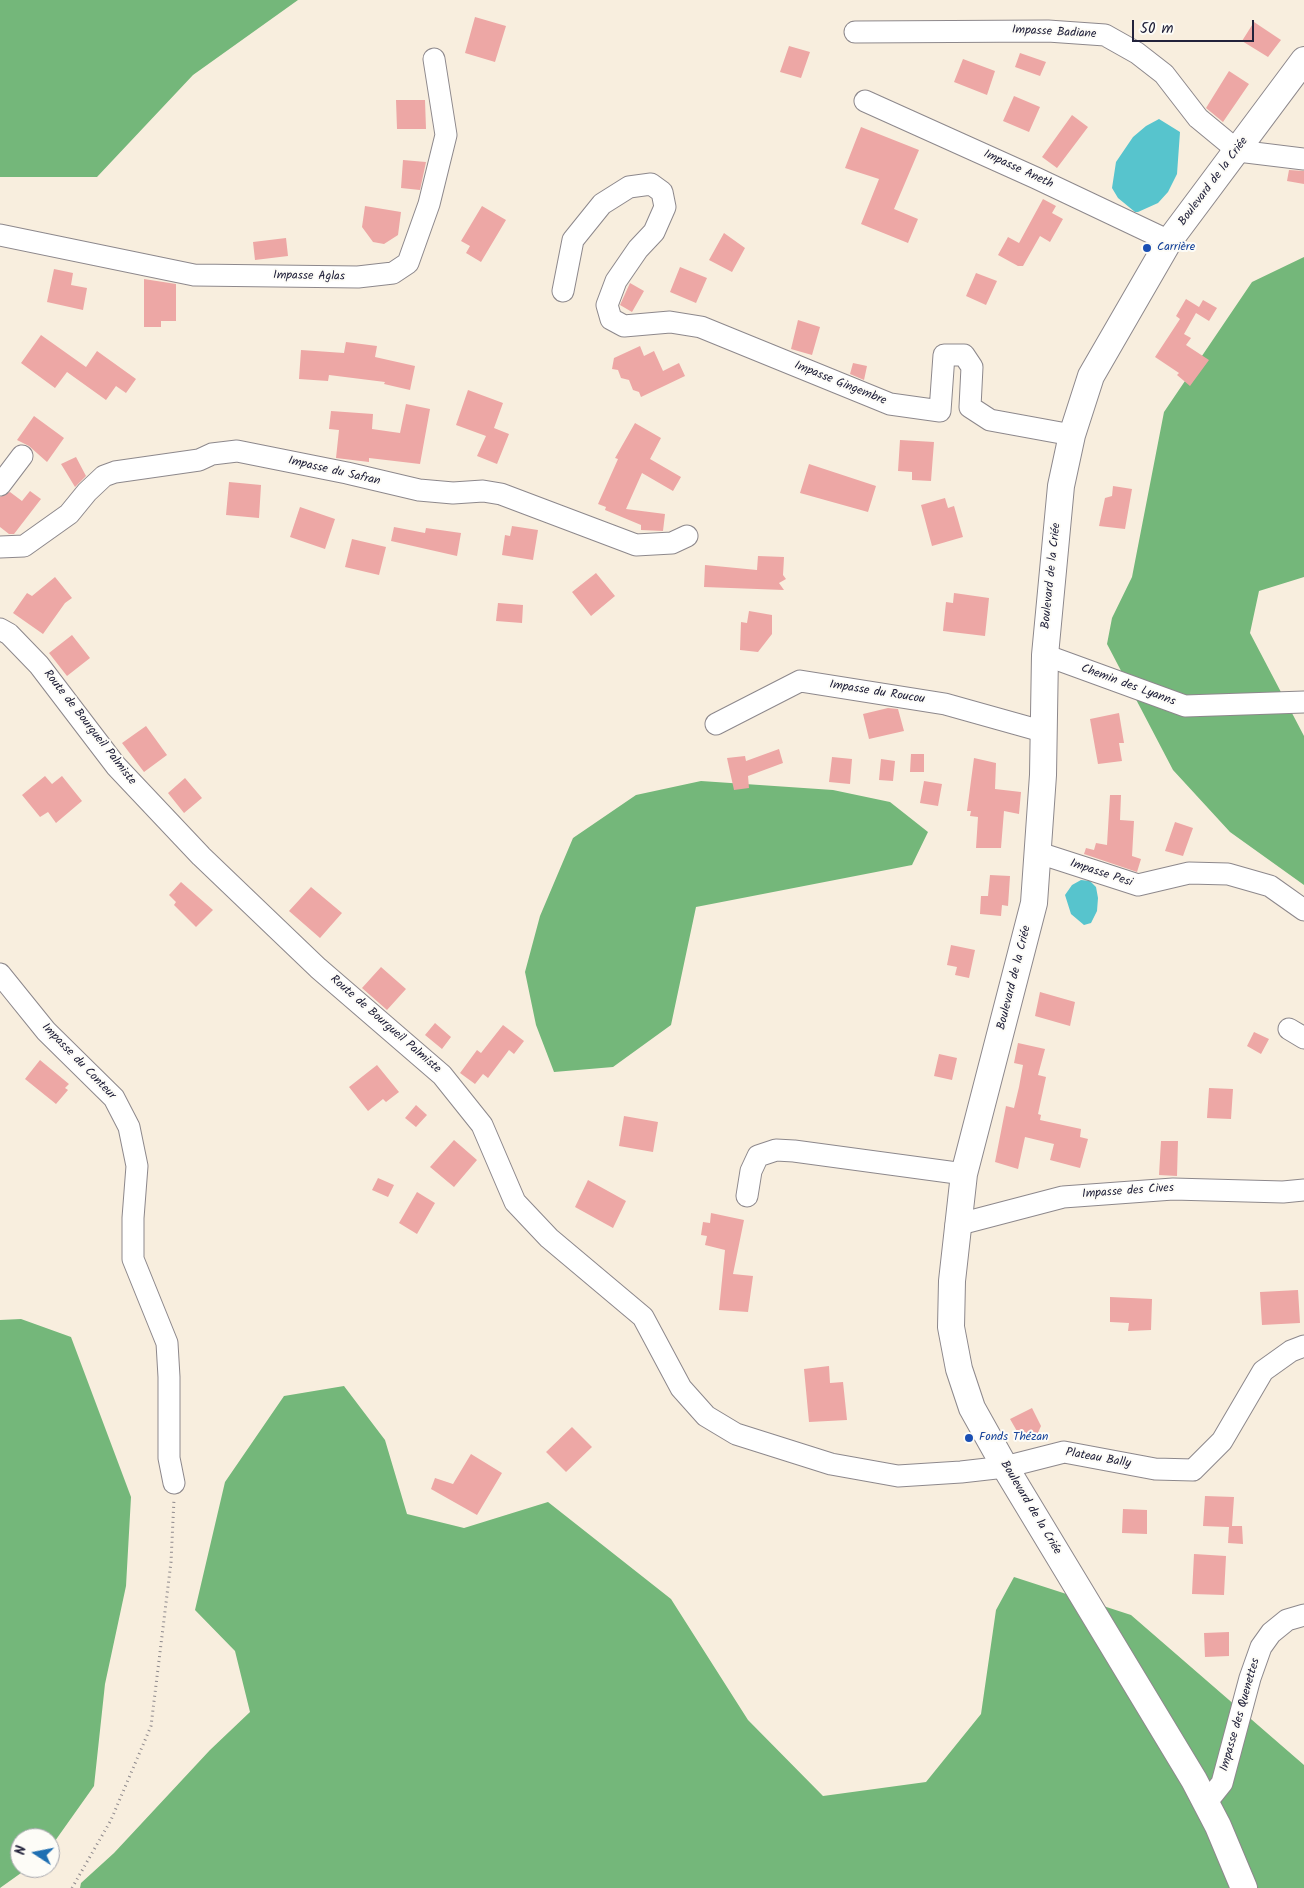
<!DOCTYPE html>
<meta charset="utf-8">
<style>
body{margin:0}
#map{position:relative;width:1304px;height:1888px;overflow:hidden;background:#f8eede;font-family:Kalam,sans-serif}
canvas{display:block}
.north{position:absolute;left:10px;top:1828px;width:50px;height:50px;box-sizing:border-box;background:#fdfcf7;border:1px solid #a5a5ac;border-radius:50%;rotate:281deg;font-size:14px;font-weight:700;line-height:20px;text-align:center;color:#22223b}
.north::after{content:'';display:block;margin:auto;width:18px;height:22px;background:#1f6fb2;clip-path:polygon(50% 0,100% 100%,50% 72%,0 100%)}
.scale{position:absolute;left:1132px;top:20px;width:122px;height:22px;box-sizing:border-box;border:2px solid #22223b;border-top:0;padding-left:6px;font-size:15px;line-height:18px;white-space:nowrap;color:#22223b;-webkit-text-stroke:4px #fdfcf7;paint-order:stroke}
</style>
<div id="map">
<canvas width="1304" height="1888"></canvas>
<div class="north">N</div>
<div class="scale">50 m</div>
</div>
<script>
const context = document.querySelector('canvas').getContext('2d');
context.lineJoin = 'round';
function fillPath(path, color) {
  context.fillStyle = color;
  context.fill(path, 'evenodd');
}
function shape(rows) {
  const path = new Path2D();
  for (const r of rows) {
    path.moveTo(r[0], r[1]);
    for (let i = 2; i < r.length; i += 2) path.lineTo(r[i], r[i + 1]);
  }
  return path;
}
function stroke(path, color, width, dash) {
  context.strokeStyle = color;
  context.lineWidth = width;
  context.lineCap = dash ? 'butt' : 'round';
  context.setLineDash(dash || []);
  context.stroke(path);
}
function write(font, color, halo, rows, align = 'center') {
  context.font = font + ' Kalam,sans-serif';
  context.lineWidth = 4;
  context.setLineDash([]);
  context.textBaseline = 'middle';
  context.strokeStyle = halo;
  context.fillStyle = color;
  for (const [text, x, y, turn = 0] of rows) {
    context.save();
    context.translate(x, y);
    context.rotate((+turn || 0) * Math.PI / 180);
    context.textAlign = isNaN(turn) ? turn : align;
    if (halo) context.strokeText(text, 0, 0);
    context.fillText(text, 0, 0);
    context.restore();
  }
}
const forest = shape([
 [0,0,298,0,193,75,97,177,0,177],
 [1304,257,1304,577,1259,591,1250,633,1304,736,1304,885,1230,832,1173,770,1107,644,1112,618,1132,577,1164,412,1252,282],
 [701,781,833,790,890,802,928,832,912,865,696,907,671,1025,613,1067,554,1072,536,1025,525,972,540,916,573,838,636,795],
 [21,1319,71,1337,131,1497,126,1586,105,1684,94,1786,50,1848,50,1838,20,1838,20,1868,28,1868,0,1888,0,1320],
 [344,1386,385,1440,407,1514,464,1528,548,1502,671,1599,748,1720,823,1796,926,1782,981,1714,996,1610,1014,1577,1131,1615,1304,1765,1304,1888,80,1888,81,1883,114,1853,210,1750,250,1712,235,1651,195,1610,225,1482,284,1396]
]);
const water = shape([
 [1159,119,1180,132,1177,174,1168,192,1158,203,1138,212,1135,212,1118,198,1112,188,1116,162,1133,137,1146,126],
 [1081,880,1090,881,1096,887,1098,898,1097,911,1091,923,1084,925,1071,914,1065,895,1072,885]
]);
const building = shape([
 [475,17,506,26,495,62,465,53],
 [1254,22,1281,40,1268,57,1242,41],
 [789,46,810,52,801,78,780,72],
 [1020,53,1046,62,1040,76,1015,67],
 [963,59,995,71,987,95,954,82],
 [1229,71,1249,84,1223,122,1206,108],
 [1014,96,1040,107,1029,132,1003,121],
 [396,100,425,100,426,129,397,129],
 [1072,115,1088,127,1057,168,1042,157],
 [861,127,919,150,894,209,918,219,908,243,861,224,879,179,845,168],
 [403,160,426,162,420,190,401,188],
 [1289,170,1304,171,1304,184,1287,181],
 [1043,199,1056,206,1052,213,1063,219,1050,242,1040,236,1023,266,1018,266,998,255,1008,237,1019,243],
 [365,206,401,212,398,235,384,244,373,242,362,227],
 [482,206,506,220,481,262,466,253,470,246,461,241],
 [724,233,745,248,732,272,709,260],
 [286,238,288,256,255,260,253,242],
 [680,267,707,278,696,303,670,292],
 [54,269,73,273,71,285,87,288,83,310,47,302],
 [976,273,997,281,986,305,966,296],
 [144,279,176,284,176,321,161,321,161,327,144,327],
 [630,283,644,291,632,312,620,305],
 [1186,299,1199,307,1203,300,1217,308,1209,321,1196,313,1184,334,1191,338,1186,345,1209,360,1190,386,1177,375,1179,373,1155,357,1180,319,1176,316],
 [798,320,820,327,812,355,791,349],
 [41,335,86,367,97,351,136,379,126,393,116,386,106,400,67,372,55,388,21,363],
 [346,342,377,346,375,357,415,366,410,390,384,384,385,382,329,375,328,381,299,379,301,350,344,353],
 [640,346,644,356,654,351,663,371,679,363,685,376,641,397,639,392,633,390,629,380,621,378,618,370,612,369,614,358],
 [853,363,867,366,864,380,850,374],
 [468,390,503,403,494,428,509,434,497,464,477,456,486,436,456,425],
 [406,404,430,409,420,464,369,458,369,462,336,458,339,430,329,429,331,411,373,414,372,429,400,433],
 [34,416,64,438,47,462,29,446,17,440],
 [635,423,661,438,650,459,681,477,673,491,642,473,626,509,665,514,663,531,641,530,641,525,605,510,606,507,598,504,618,459,615,458],
 [900,440,934,442,931,481,912,480,912,472,898,471],
 [76,457,86,476,75,487,61,464],
 [809,464,876,486,868,512,800,493],
 [229,482,261,485,259,518,226,515],
 [1113,486,1132,489,1125,529,1099,526,1105,498,1112,496],
 [30,491,41,499,14,534,9,534,0,527,0,497,10,492,22,501],
 [945,498,948,508,954,506,963,537,932,546,921,505],
 [300,507,335,519,325,549,290,537],
 [512,526,538,530,533,560,502,555,505,535,510,536],
 [394,527,425,533,426,528,461,533,457,556,391,541],
 [352,539,386,547,379,575,345,567],
 [758,556,784,557,783,575,786,579,779,583,784,590,704,587,705,565,757,570],
 [596,573,615,596,591,616,572,592],
 [55,577,72,598,65,603,43,634,13,613,27,593,32,596],
 [954,593,989,598,985,636,943,631,946,602,953,603],
 [498,603,523,605,522,623,496,621],
 [749,611,772,615,772,634,758,652,740,650,741,622,747,623],
 [72,635,90,658,67,676,49,653],
 [888,708,898,709,904,731,869,739,863,714],
 [1119,713,1124,743,1119,743,1122,761,1098,764,1090,719],
 [146,726,167,755,144,772,122,743],
 [779,749,783,763,748,776,749,788,734,790,727,758,745,756,746,761],
 [911,754,924,754,924,772,910,772],
 [832,757,852,759,850,784,829,782],
 [974,758,996,763,995,789,1021,792,1019,814,1004,811,1001,848,976,848,978,817,970,816,971,811,967,811],
 [881,759,895,761,893,781,879,780],
 [45,776,52,784,62,776,82,801,56,823,48,812,40,817,22,795],
 [185,778,202,798,184,813,168,793],
 [924,781,942,784,938,806,920,803],
 [1110,795,1121,795,1120,820,1134,821,1132,856,1141,859,1137,872,1084,854,1086,848,1094,850,1096,843,1107,845],
 [1175,822,1193,828,1183,856,1165,851],
 [990,875,1010,876,1008,906,1002,905,1001,916,980,914,981,896,988,896],
 [181,882,213,910,196,927,174,905,176,902,169,895],
 [311,887,342,913,320,938,289,911],
 [951,945,975,950,969,978,955,975,957,967,947,965],
 [381,967,406,989,387,1010,362,988],
 [1040,992,1075,1002,1070,1026,1035,1016],
 [435,1023,451,1037,442,1049,425,1035],
 [503,1025,524,1041,514,1054,509,1050,488,1078,483,1074,475,1084,460,1073,477,1050,481,1053],
 [1254,1032,1269,1039,1261,1054,1247,1046],
 [1018,1043,1045,1049,1038,1075,1046,1077,1038,1114,1041,1115,1040,1120,1081,1129,1080,1137,1088,1139,1080,1168,1050,1160,1054,1144,1025,1137,1018,1169,995,1162,1006,1106,1014,1108,1019,1087,1023,1065,1014,1063],
 [939,1054,957,1058,952,1080,934,1076],
 [40,1060,69,1084,65,1088,68,1090,56,1104,25,1079],
 [377,1065,399,1092,386,1102,383,1099,368,1111,349,1087],
 [1209,1088,1233,1089,1231,1119,1207,1118],
 [416,1105,427,1115,416,1127,405,1118],
 [624,1116,658,1122,653,1152,619,1146],
 [454,1140,477,1160,454,1187,430,1167],
 [1161,1141,1178,1141,1177,1176,1159,1175],
 [378,1178,394,1185,388,1197,372,1190],
 [588,1180,626,1201,613,1228,575,1207],
 [417,1192,435,1203,417,1234,399,1223],
 [711,1213,744,1220,733,1274,753,1276,748,1312,719,1310,725,1250,705,1245,707,1236,701,1235,703,1222,710,1223],
 [1298,1290,1300,1323,1262,1325,1260,1292],
 [1110,1297,1152,1299,1151,1330,1128,1331,1129,1323,1110,1322],
 [829,1366,830,1383,843,1382,847,1420,809,1422,804,1369],
 [1032,1408,1041,1426,1036,1437,1028,1442,1022,1433,1018,1433,1010,1419],
 [572,1427,592,1447,566,1472,546,1452],
 [471,1454,502,1473,477,1515,431,1489,435,1478,453,1484],
 [1205,1496,1234,1497,1232,1526,1242,1526,1243,1544,1228,1543,1229,1527,1203,1526],
 [1123,1509,1147,1510,1147,1534,1122,1533],
 [1194,1554,1226,1556,1224,1595,1192,1594],
 [1229,1632,1229,1656,1205,1657,1204,1633]
]);
const path = shape([
 [72,1888,111,1820,151,1726,171,1562,174,1499]
]);
const minor = shape([
 [855,32,1048,31,1105,35,1137,53,1164,74,1198,118,1238,151,1304,159],
 [865,101,1036,178,1169,241],
 [0,235,194,275,358,277,393,273,408,263,429,204,446,135,434,59],
 [563,291,573,240,602,204,629,187,651,184,662,192,665,207,654,232,638,249,616,281,607,305,611,319,624,326,670,322,701,327,890,404,940,411,944,355,964,355,972,367,970,407,990,420,1072,435],
 [0,485,22,456],
 [0,547,24,546,69,514,87,492,104,476,115,472,199,460,212,454,237,451,347,473,419,490,453,493,483,491,501,494,636,545,672,543,687,536],
 [0,629,9,634,39,665,116,766,201,856,318,968,442,1075,482,1125,515,1202,549,1238,643,1317,681,1388,706,1416,736,1434,831,1464,898,1476,961,1472,1005,1467,1064,1452,1155,1469,1193,1470,1222,1441,1263,1371,1291,1351,1304,1346],
 [1045,655,1185,706,1304,702],
 [716,724,800,681,945,704,1045,732],
 [1039,853,1138,885,1189,873,1228,874,1270,886,1304,910],
 [0,974,46,1031,114,1098,129,1127,137,1166,133,1218,133,1259,167,1343,169,1377,169,1458,174,1483],
 [1289,1029,1304,1038],
 [747,1196,751,1171,758,1156,776,1150,794,1151,964,1174],
 [956,1225,1063,1197,1173,1189,1283,1192,1304,1190],
 [1206,1803,1222,1783,1250,1678,1261,1647,1271,1633,1287,1620,1304,1615]
]);
const major = shape([
 [1244,1888,1218,1826,1194,1780,1005,1467,972,1408,959,1369,951,1327,952,1281,964,1174,1034,903,1043,775,1045,655,1061,486,1072,435,1091,376,1169,241,1304,60]
]);
const markers = [
 [1147,248,5,"#1a4fb4"],
 [969,1438,5,"#1a4fb4"]
];
const streetNames = [
 ["Impasse Badiane",1054,33,3],
 ["Impasse Aneth",1018,170,25],
 ["Boulevard de la Criée",1214,182,-53],
 ["Impasse Aglas",309,277,1],
 ["Impasse Gingembre",840,384,22],
 ["Impasse du Safran",334,472,13],
 ["Boulevard de la Criée",1052,576,-84],
 ["Chemin des Lyanns",1128,686,20],
 ["Impasse du Roucou",877,693,9],
 ["Route de Bourgueil Palmiste",89,728,52],
 ["Impasse Pesi",1101,874,18],
 ["Boulevard de la Criée",1015,978,-76],
 ["Route de Bourgueil Palmiste",385,1025,41],
 ["Impasse du Conteur",78,1062,46],
 ["Impasse des Cives",1128,1192,-4],
 ["Plateau Bally",1098,1459,10],
 ["Boulevard de la Criée",1030,1508,59],
 ["Impasse des Quenettes",1241,1715,-74]
];
const transitNames = [
 ["Carrière",1157,248],
 ["Fonds Thézan",979,1438]
];
fillPath(forest, '#74b77a');
fillPath(water, '#57c4cd');
fillPath(building, '#eda7a5');
stroke(minor, '#8d888c', 23);
stroke(major, '#8d888c', 28);
stroke(path, '#8d888c', 3, [1, 4]);
stroke(minor, '#fff', 21);
stroke(major, '#fff', 26);
for (const [x, y, r, color] of markers) {
  const dot = new Path2D();
  dot.arc(x, y, r, 0, 2 * Math.PI);
  context.fillStyle = color;
  context.fill(dot);
  stroke(dot, '#fdfcf7', 2);
}
write('12px', '#22223b', '#fdfcf7', streetNames);
write('12px', '#164399', '#fdfcf7', transitNames, 'left');
</script>
